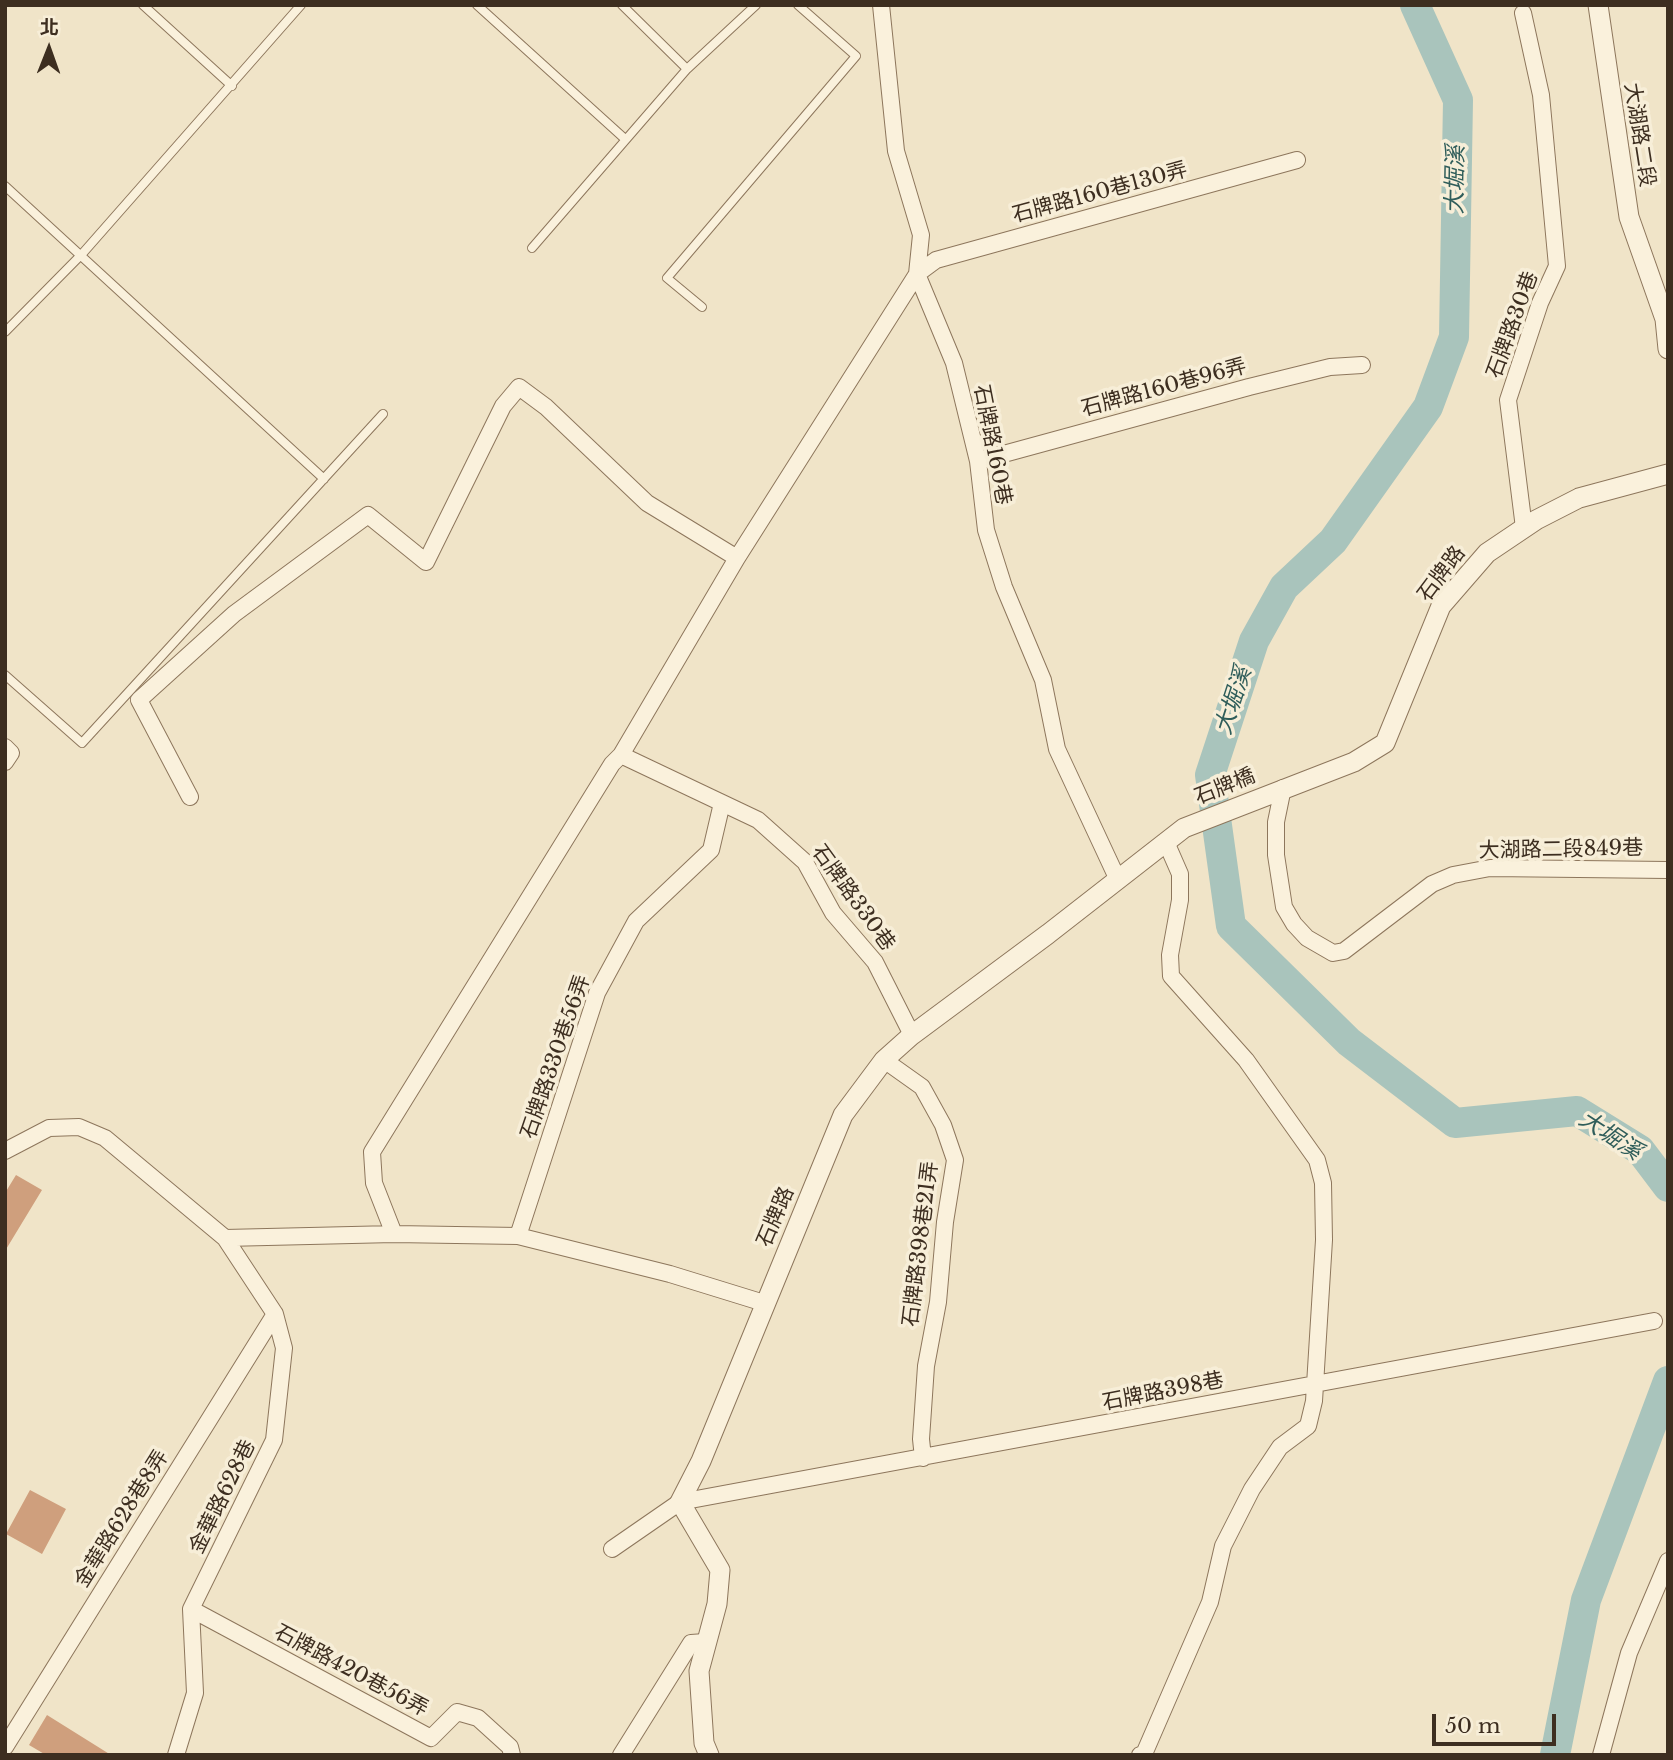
<!DOCTYPE html>
<meta charset="utf-8">
<style>
body{margin:0}
#map{position:relative;width:1673px;height:1760px;overflow:hidden;background:#f0e4c8;font-family:"Libre Baskerville","Noto Sans TC",serif}
canvas{display:block}
.frame{position:absolute;inset:0;border:7px solid #3d2e20;pointer-events:none}
.north{position:absolute;left:14px;top:14px;width:70px;height:70px;-webkit-text-stroke:5px #f7eed8;paint-order:stroke;rotate:1deg;font-size:19px;font-weight:700;line-height:28px;text-align:center;color:#3d2e20}
.north::after{content:'';display:block;margin:auto;width:24px;height:32px;background:#3d2e20;clip-path:polygon(50% 0,100% 100%,50% 72%,0 100%)}
.scale{position:absolute;left:1432px;top:1714px;width:124px;height:32px;box-sizing:border-box;border:4px solid #3d2e20;border-top:0;padding-left:9px;font-size:21px;line-height:24px;white-space:nowrap;color:#3d2e20;-webkit-text-stroke:5px #f7eed8;paint-order:stroke}
</style>
<div id="map">
<canvas width="1673" height="1760"></canvas>
<div class="frame"></div>
<div class="north">北</div>
<div class="scale">50 m</div>
</div>
<script>
const context = document.querySelector('canvas').getContext('2d');
context.lineJoin = 'round';
function shape(rows) {
  const path = new Path2D();
  for (const r of rows) {
    path.moveTo(r[0], r[1]);
    for (let i = 2; i < r.length; i += 2) path.lineTo(r[i], r[i + 1]);
  }
  return path;
}
function stroke(path, color, width, dash) {
  context.strokeStyle = color;
  context.lineWidth = width;
  context.lineCap = dash ? 'butt' : 'round';
  context.setLineDash(dash || []);
  context.stroke(path);
}
function fillPath(path, color) {
  context.fillStyle = color;
  context.fill(path, 'evenodd');
}
function write(font, color, halo, rows, align = 'center') {
  context.font = font + ' "Libre Baskerville","Noto Sans TC",serif';
  context.lineWidth = 7;
  context.setLineDash([]);
  context.textBaseline = 'middle';
  context.strokeStyle = halo;
  context.fillStyle = color;
  for (const [text, x, y, turn = 0] of rows) {
    context.save();
    context.translate(x, y);
    context.rotate((+turn || 0) * Math.PI / 180);
    context.textAlign = isNaN(turn) ? turn : align;
    if (halo) context.strokeText(text, 0, 0);
    context.fillText(text, 0, 0);
    context.restore();
  }
}
const river = shape([
 [1415,5,1458,100,1454,337,1428,407,1333,541,1284,587,1254,641,1210,775,1231,926,1349,1042,1455,1123,1577,1111,1640,1150,1668,1187],
 [1555,1755,1586,1600,1668,1381]
]);
const building = shape([
 [16,1175,42,1190,5,1251,5,1193],
 [30,1490,66,1509,42,1554,6,1534],
 [47,1715,111,1755,46,1755,29,1745]
]);
const service = shape([
 [143,5,232,86],
 [477,5,625,139],
 [622,5,687,69],
 [5,186,324,479],
 [532,248,687,69,756,5],
 [702,307,667,278,856,56,798,5],
 [5,332,82,254,301,5],
 [5,675,82,743,383,414]
]);
const minor = shape([
 [881,5,896,151,921,235,917,274,954,363,978,461,986,530,1004,587,1043,680,1057,749,1118,880],
 [1523,13,1541,95,1557,266,1540,303,1508,400,1524,528],
 [978,461,1249,387,1330,367,1362,365],
 [5,747,11,753,5,762],
 [621,755,758,820,805,862,833,913,875,962,912,1035],
 [1283,788,1276,822,1276,855,1284,907,1294,924,1307,938,1333,953,1344,951,1432,884,1453,875,1490,868,1668,870],
 [190,797,139,700,234,614,368,515,426,562,503,406,519,387,546,407,647,503,737,558],
 [884,1060,922,1087,943,1125,955,1160,945,1222,938,1302,926,1366,921,1439,923,1458],
 [5,1151,49,1128,79,1127,105,1138,225,1238,275,1314,284,1348,274,1440,191,1609,195,1693,176,1755],
 [394,1234,374,1183,372,1152,612,764,621,755,737,558,917,274,936,260,1297,160],
 [518,1236,597,993,636,921,711,850,722,803],
 [225,1238,394,1234,518,1236,670,1274,764,1303],
 [612,1549,680,1502,1654,1321],
 [191,1609,431,1738,457,1712,478,1718,510,1747,512,1755],
 [5,1747,275,1314],
 [621,1755,691,1643,705,1642],
 [1140,1755,1144,1754,1210,1602,1223,1546,1252,1489,1280,1447,1308,1426,1314,1401,1324,1240,1323,1183,1317,1160,1246,1060,1171,976,1170,955,1180,900,1180,874,1166,842],
 [1601,1755,1629,1653,1668,1561]
]);
const tertiary = shape([
 [1598,5,1629,217,1665,319,1668,349],
 [709,1755,704,1743,699,1671,717,1604,720,1570,680,1502,701,1461,843,1115,884,1060,912,1035,1048,934,1184,828,1354,762,1385,743,1441,606,1487,553,1536,520,1579,498,1668,474]
]);
const streetNames = [
 ["大湖路二段",1639,135,81],
 ["石牌路160巷130弄",1100,193,-15],
 ["石牌路30巷",1513,325,-70],
 ["石牌路160巷96弄",1164,388,-15],
 ["石牌路160巷",992,445,79],
 ["石牌路",1442,574,-53],
 ["石牌橋",1225,787,-22],
 ["大湖路二段849巷",1561,850,-1],
 ["石牌路330巷",853,898,54],
 ["石牌路330巷56弄",556,1057,-71],
 ["石牌路",776,1217,-67],
 ["石牌路398巷21弄",921,1244,-83],
 ["石牌路398巷",1163,1392,-11],
 ["金華路628巷",223,1497,-64],
 ["金華路628巷8弄",122,1519,-58],
 ["石牌路420巷56弄",351,1671,28]
];
const waterNames = [
 ["大堀溪",1456,180,-89],
 ["大堀溪",1234,701,-72],
 ["大堀溪",1610,1136,33]
];
stroke(river, '#a9c4bc', 30);
fillPath(building, '#cf9f7d');
stroke(service, '#8d765c', 10);
stroke(minor, '#8d765c', 18);
stroke(tertiary, '#8d765c', 21);
stroke(service, '#faf1dc', 8);
stroke(minor, '#faf1dc', 16);
stroke(tertiary, '#faf1dc', 19);
write('21px', '#3d2e20', '#f7eed8', streetNames);
write('italic 23px', '#2f5d5a', '#f7eed8', waterNames);
</script>
